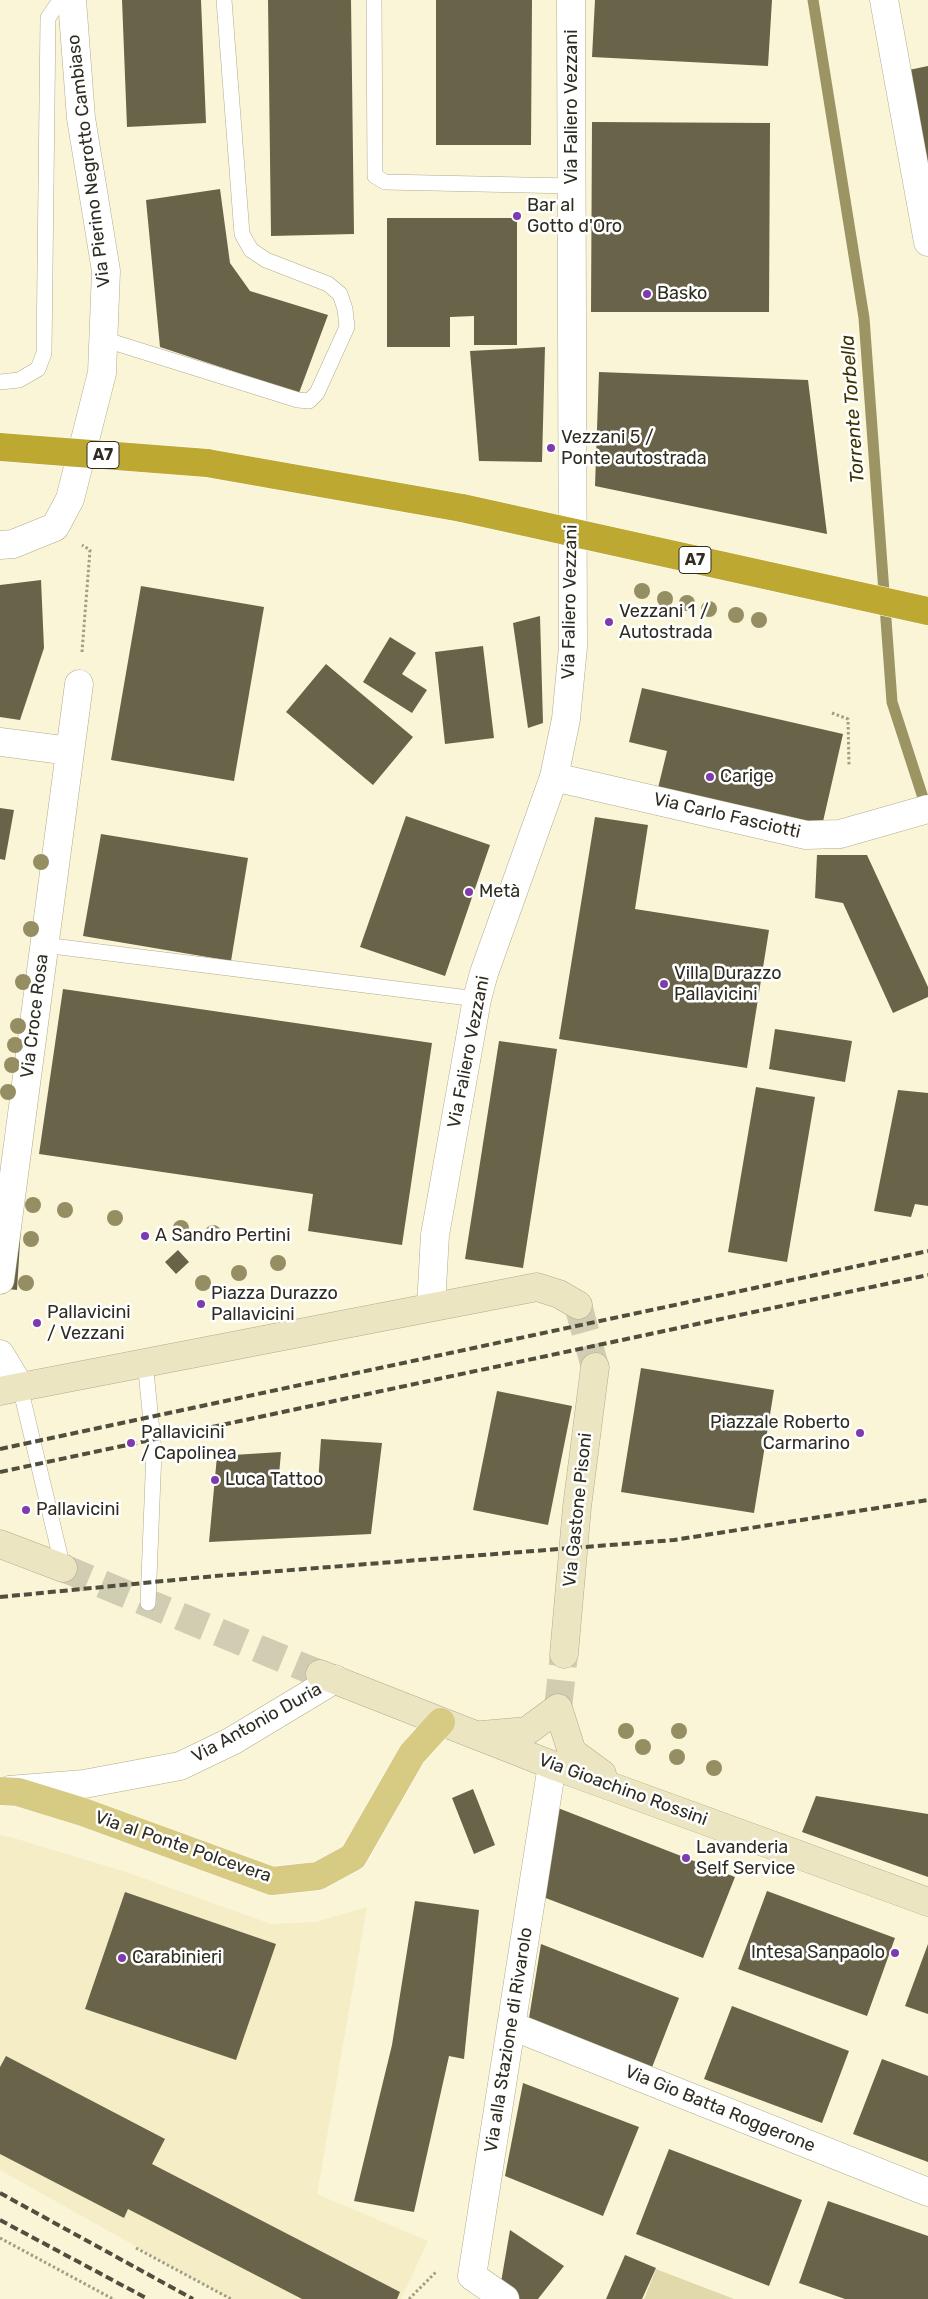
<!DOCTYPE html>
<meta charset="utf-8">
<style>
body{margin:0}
canvas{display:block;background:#faf5d6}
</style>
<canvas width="928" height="2299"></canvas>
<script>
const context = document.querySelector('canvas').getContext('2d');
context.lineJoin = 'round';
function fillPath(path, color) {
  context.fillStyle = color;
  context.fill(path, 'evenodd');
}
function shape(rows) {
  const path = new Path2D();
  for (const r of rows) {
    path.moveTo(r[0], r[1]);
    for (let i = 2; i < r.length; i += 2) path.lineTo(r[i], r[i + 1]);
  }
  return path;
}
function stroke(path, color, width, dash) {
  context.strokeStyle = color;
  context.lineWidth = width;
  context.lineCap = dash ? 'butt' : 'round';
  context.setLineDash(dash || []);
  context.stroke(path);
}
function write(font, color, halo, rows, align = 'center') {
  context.font = font + ' Rubik,sans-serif';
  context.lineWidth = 5;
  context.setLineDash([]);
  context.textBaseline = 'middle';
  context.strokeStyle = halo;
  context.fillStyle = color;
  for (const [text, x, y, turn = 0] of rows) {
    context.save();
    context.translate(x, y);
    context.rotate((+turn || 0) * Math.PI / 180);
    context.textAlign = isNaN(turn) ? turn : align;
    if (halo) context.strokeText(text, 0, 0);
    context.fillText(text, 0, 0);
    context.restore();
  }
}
const built = shape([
 [0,1835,10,1837,126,1872,271,1924,316,1922,367,1907,317,2194,428,2241,401,2299,230,2299,0,2170]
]);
const green = shape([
 [656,2269,734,2299,644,2299]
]);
const stream = shape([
 [813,0,864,318,892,702,927,810]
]);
const building = shape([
 [122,0,201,0,206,123,127,127],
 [268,0,351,0,354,234,271,236],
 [436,0,532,0,531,145,436,145],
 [595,0,772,0,768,66,592,57],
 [928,66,928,189,904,71],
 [592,122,770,123,769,312,591,312],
 [220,189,230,263,250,291,328,315,299,393,160,347,146,200],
 [387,218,517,218,517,345,474,345,474,316,450,317,450,347,387,347],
 [545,347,542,462,479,461,470,351],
 [599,372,808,380,827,534,595,486],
 [41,580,44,648,20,720,0,717,0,585],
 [141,586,264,607,234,781,111,760],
 [540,616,543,723,528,728,513,623],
 [390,637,416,653,402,674,427,690,412,713,363,682],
 [483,646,494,738,445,744,435,652],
 [326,664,413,737,373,785,286,712],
 [642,688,843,734,822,826,658,788,667,751,629,742],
 [0,808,14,810,5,860,0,859],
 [406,816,490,845,445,976,360,947],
 [595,817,648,825,635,909,769,930,747,1068,559,1039],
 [101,834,248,858,231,961,83,936],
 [817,855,867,855,928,987,928,997,893,1013,843,903,815,898],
 [63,989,432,1043,402,1245,308,1231,313,1194,39,1154],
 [775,1029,852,1041,845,1082,769,1069],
 [499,1041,557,1049,523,1268,465,1259],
 [756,1087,815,1097,787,1262,728,1252],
 [898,1090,928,1093,928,1206,915,1204,911,1217,874,1211],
 [23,1194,17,1290,8,1289],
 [178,1250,189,1262,176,1274,165,1262],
 [641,1368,774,1390,754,1513,621,1492],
 [497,1391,572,1406,548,1525,473,1510],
 [321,1439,382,1443,371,1534,209,1542,217,1456,281,1452,278,1487,318,1484],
 [473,1789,495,1845,474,1854,452,1798],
 [816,1796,928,1814,928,1877,802,1832],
 [558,1808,735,1877,703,1958,543,1897],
 [767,1891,895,1938,867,2016,738,1969],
 [125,1892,276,1944,236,2060,85,2009],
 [415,1901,479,1910,464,2059,449,2056,414,2212,354,2201,392,2045],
 [541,1944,679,1998,651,2070,529,2018],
 [928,1944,928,2014,905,2006],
 [732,2006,849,2051,822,2123,704,2079],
 [6,2056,165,2139,152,2164,400,2292,397,2299,302,2299,128,2209,124,2218,0,2154,0,2067],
 [882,2059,928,2076,928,2162,853,2134],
 [523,2083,639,2127,603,2216,505,2176],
 [669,2149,802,2200,769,2286,636,2234],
 [828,2201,928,2236,928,2299,845,2299,799,2283],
 [510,2230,564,2266,538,2299,520,2299,500,2288],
 [625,2255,656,2268,642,2299,606,2299]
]);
const secondaryTunnel = shape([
 [578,1305,595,1367],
 [63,1568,320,1674],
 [558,1708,564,1654]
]);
const path = shape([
 [82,652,90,550,82,545],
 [832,713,848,719,849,765],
 [0,2238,113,2299],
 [136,2248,231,2299],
 [409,2299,437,2271]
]);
const service = shape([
 [374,0,375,176,385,182,572,186],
 [103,339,298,400,309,401,317,393,347,327,345,309,340,294,328,284,266,260,251,250,242,234,224,0],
 [0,382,19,380,38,369,44,353,48,18,60,0],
 [44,945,477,999],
 [145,1361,154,1451,148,1603],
 [20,1387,63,1568]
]);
const minor = shape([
 [884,0,928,242],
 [0,545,13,544,55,527,70,499,102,373,106,271,81,118,72,0],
 [0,742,70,751],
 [554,777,806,835,840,834,928,809],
 [0,1280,79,684],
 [0,1354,20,1387],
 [9,1790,84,1784,180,1766,232,1741,335,1679],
 [512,2026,928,2192],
 [505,2299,472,2276,552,1765]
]);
const tertiary = shape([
 [431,1306,435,1235,477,999,484,973,554,777,566,719,573,647,571,0]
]);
const secondary = shape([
 [0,1391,537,1287,559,1294,578,1305],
 [0,1544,63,1568],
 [564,1654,577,1507,595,1367],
 [320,1674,552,1765,928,1902],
 [482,1735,527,1731,558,1708,572,1752,602,1774]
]);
const primary = shape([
 [0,1791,18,1792,83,1812,272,1881,318,1876,353,1857,412,1754,441,1722]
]);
const motorway = shape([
 [207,463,462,508]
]);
const rail = shape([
 [0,1449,928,1251],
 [0,1472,928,1275],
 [0,1597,215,1576,674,1540,928,1500],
 [0,2193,193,2299],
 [0,2220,148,2299]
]);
const motorwayBridge = shape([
 [0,447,207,463],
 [462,508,928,611]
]);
const trees = [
 [642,591],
 [665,599],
 [687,603],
 [709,609],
 [736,615],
 [759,620],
 [41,862],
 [31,929],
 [23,982],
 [18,1026],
 [15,1045],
 [12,1065],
 [8,1092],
 [33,1205],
 [65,1210],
 [115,1218],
 [181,1228],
 [213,1233],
 [31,1239],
 [278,1263],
 [239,1273],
 [26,1283],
 [203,1283],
 [626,1731],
 [679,1731],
 [643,1747],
 [677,1757],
 [714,1768]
];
const markers = [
 [517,216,5,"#7f3aae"],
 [647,294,5,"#7f3aae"],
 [551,448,5,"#7f3aae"],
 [609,622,5,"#7f3aae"],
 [710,777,5,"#7f3aae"],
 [469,892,5,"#7f3aae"],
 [664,984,5,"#7f3aae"],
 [145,1236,5,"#7f3aae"],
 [201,1304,5,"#7f3aae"],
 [37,1323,5,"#7f3aae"],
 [860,1433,5,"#7f3aae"],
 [131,1443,5,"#7f3aae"],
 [215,1480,5,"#7f3aae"],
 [26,1510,5,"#7f3aae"],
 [686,1858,5,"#7f3aae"],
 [895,1953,5,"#7f3aae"],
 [122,1958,5,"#7f3aae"]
];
const shields = [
 [103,455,32],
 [695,560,32]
];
const shieldNames = [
 ["A7",103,455],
 ["A7",695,560]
];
const streetNames = [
 ["Via Faliero Vezzani",572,107,-90],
 ["Via Pierino Negrotto Cambiaso",89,161,-97],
 ["Via Faliero Vezzani",570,602,-89],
 ["Via Carlo Fasciotti",727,816,13],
 ["Via Croce Rosa",35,1016,-83],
 ["Via Faliero Vezzani",469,1052,-79],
 ["Via Gastone Pisoni",578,1510,-84],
 ["Via Antonio Duria",257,1723,-29],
 ["Via Gioachino Rossini",623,1790,20],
 ["Via al Ponte Polcevera",183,1847,19],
 ["Via alla Stazione di Rivarolo",509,2040,-81],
 ["Via Gio Batta Roggerone",720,2109,22]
];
const poiNames = [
 ["Bar al",527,206],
 ["Gotto d'Oro",527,227],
 ["Basko",657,294],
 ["Vezzani 5 /",561,438],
 ["Ponte autostrada",561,459],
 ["Vezzani 1 /",619,612],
 ["Autostrada",619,633],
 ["Carige",720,777],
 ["Metà",479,892],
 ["Villa Durazzo",674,974],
 ["Pallavicini",674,995],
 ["A Sandro Pertini",155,1236],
 ["Piazza Durazzo",211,1294],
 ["Pallavicini",211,1315],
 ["Pallavicini",47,1313],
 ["/ Vezzani",47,1334],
 ["Piazzale Roberto",850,1423,"right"],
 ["Carmarino",850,1444,"right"],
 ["Pallavicini",141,1433],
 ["/ Capolinea",141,1454],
 ["Luca Tattoo",225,1480],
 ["Pallavicini",36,1510],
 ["Lavanderia",696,1848],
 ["Self Service",696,1869],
 ["Intesa Sanpaolo",885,1953,"right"],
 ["Carabinieri",132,1958]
];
const waterNames = [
 ["Torrente Torbella",853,409,-94]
];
fillPath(built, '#f4edc6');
fillPath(green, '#e1d9ac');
stroke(stream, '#9d9464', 11);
fillPath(building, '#696449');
stroke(secondaryTunnel, '#d1cdb2', 28, [28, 14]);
stroke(service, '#b0ab8d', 16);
stroke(minor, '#b0ab8d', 29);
stroke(tertiary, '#b0ab8d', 29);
stroke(secondary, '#b0ab8d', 29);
stroke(primary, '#fff', 29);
stroke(motorway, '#fff', 29);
stroke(path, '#a19d87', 3, [2.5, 2.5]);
stroke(service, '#fff', 15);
stroke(minor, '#fff', 28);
stroke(tertiary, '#fff', 28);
stroke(secondary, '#ebe5c2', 28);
stroke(primary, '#d7cb84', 28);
stroke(motorway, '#bda832', 28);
stroke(rail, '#504e3f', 4, [8, 4]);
stroke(motorwayBridge, '#fff', 29, []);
stroke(motorwayBridge, '#bda832', 28);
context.fillStyle = '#958e62';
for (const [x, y] of trees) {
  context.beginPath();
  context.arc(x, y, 8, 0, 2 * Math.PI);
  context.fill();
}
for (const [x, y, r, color] of markers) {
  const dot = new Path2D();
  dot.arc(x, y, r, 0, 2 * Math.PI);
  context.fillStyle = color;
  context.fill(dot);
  stroke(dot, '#fff', 2);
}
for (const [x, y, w] of shields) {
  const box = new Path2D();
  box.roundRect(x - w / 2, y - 13.5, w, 27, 4);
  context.fillStyle = '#fff';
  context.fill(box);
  stroke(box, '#2f2d21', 1);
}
write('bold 16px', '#2f2d21', null, shieldNames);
write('18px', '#2f2d21', '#fff', streetNames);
write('18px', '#2f2d21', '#fff', poiNames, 'left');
write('italic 19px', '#3c3300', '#fff', waterNames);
</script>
